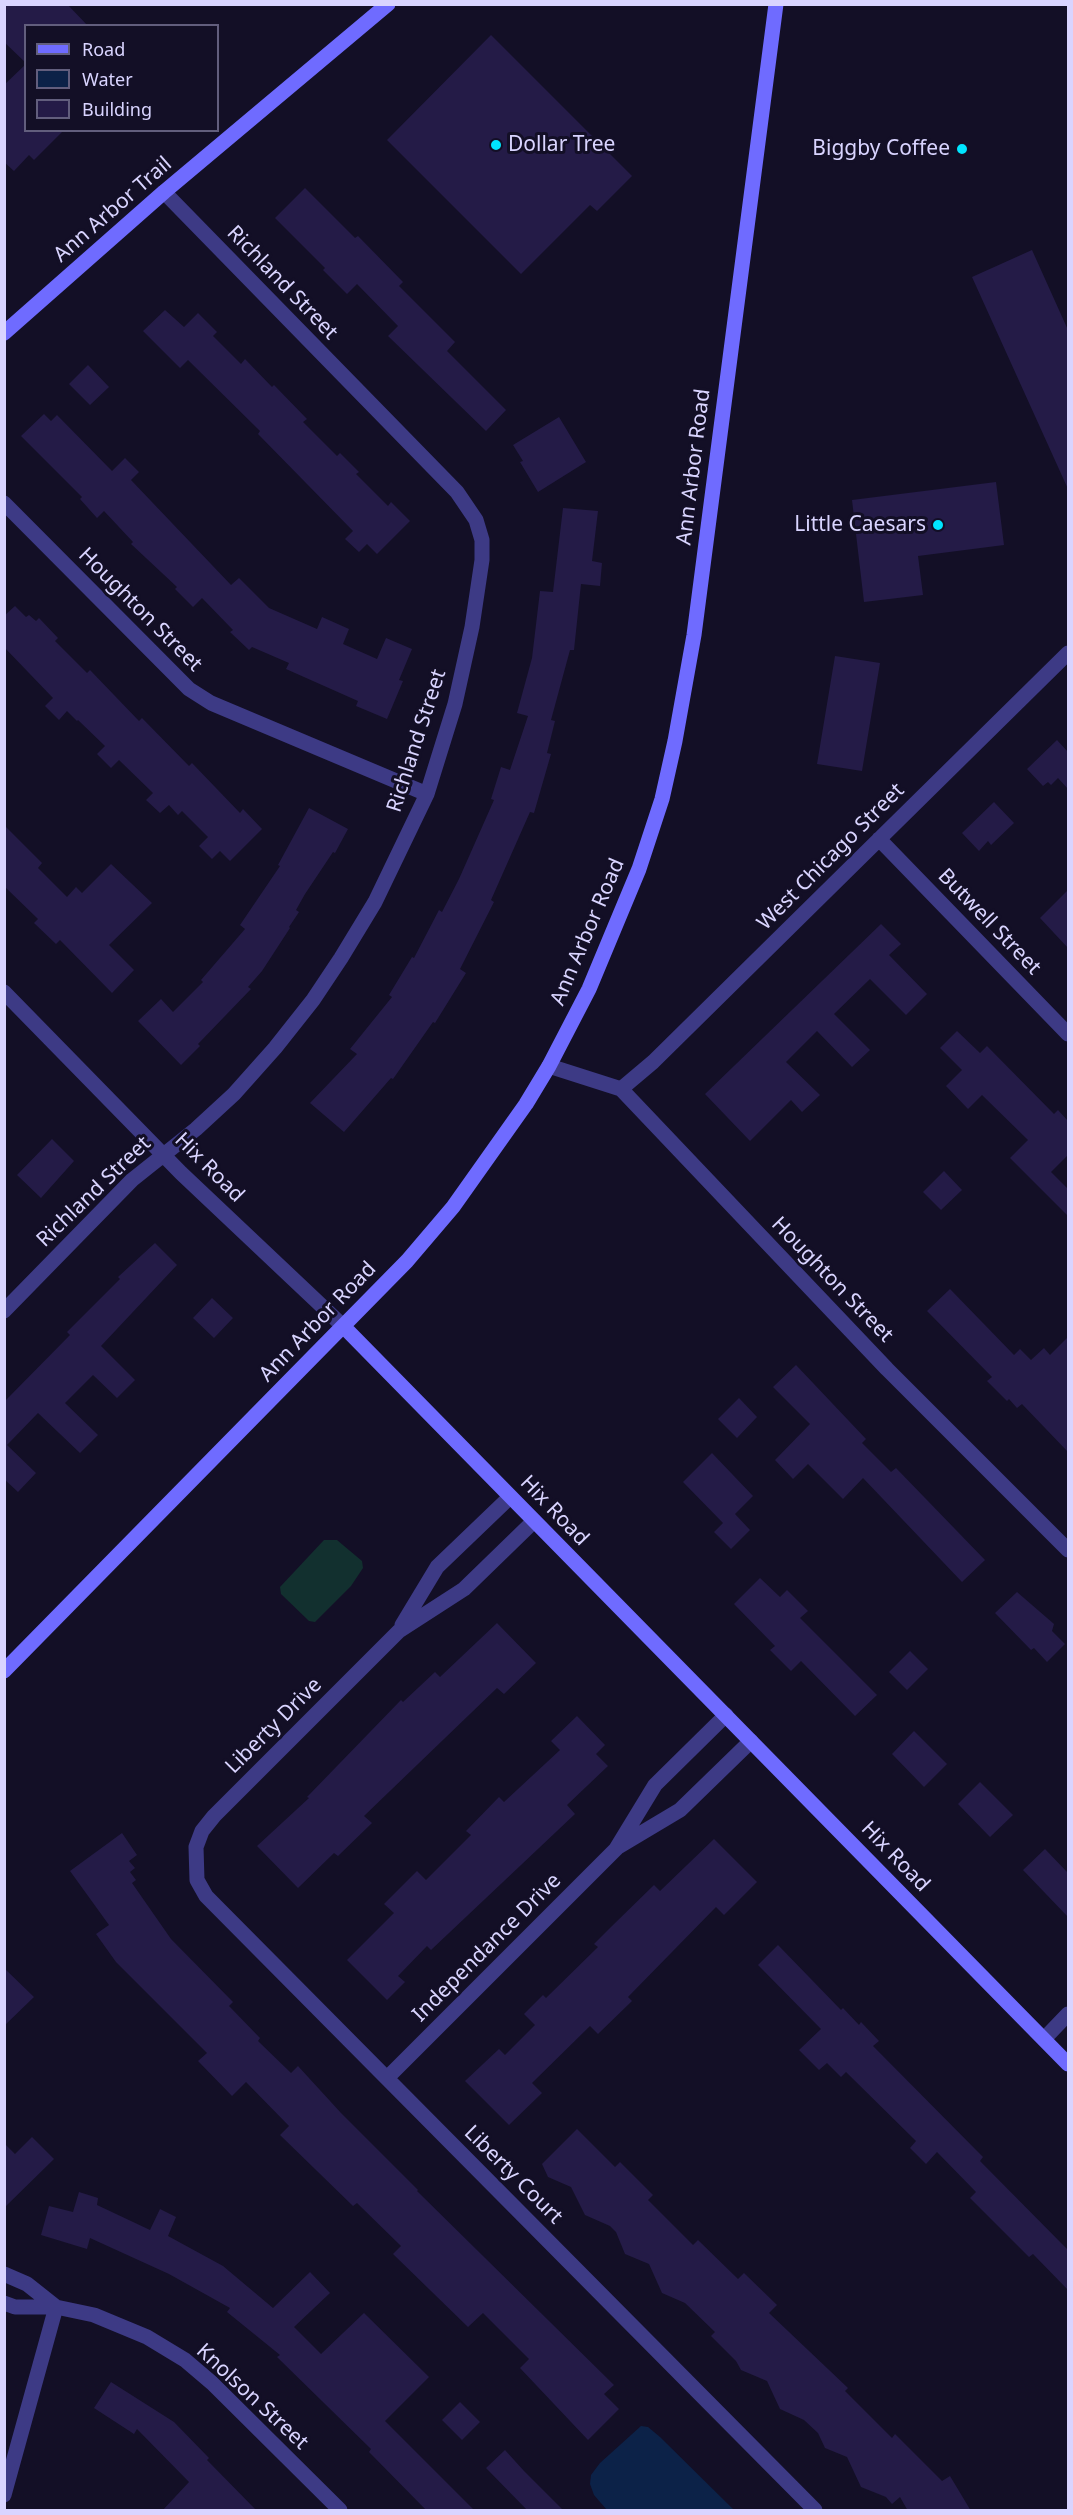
<!DOCTYPE html>
<style>
body{margin:0}
#map{position:relative;width:1073px;height:2515px;overflow:hidden;background:#130f26;font-family:"Noto Sans",sans-serif}
canvas{display:block}
.frame{position:absolute;inset:0;border:6px solid #d9d4ff;pointer-events:none}
.legend{position:absolute;left:24px;top:24px;width:195px;height:108px;box-sizing:border-box;background:#130f26;border:2px solid #625e7d;margin:0;padding:8px 10px;list-style:none;font-size:18px;color:#d9d4ff}
.legend li{display:flex;align-items:center;gap:12px;height:30px}
.legend b{width:30px;border:2px solid #625e7d}
</style>
<div id="map">
<canvas width="1073" height="2515"></canvas>
<div class="frame"></div>
<ul class="legend">
<li><b style="height:8px;background:#6f6bff"></b>Road</li>
<li><b style="height:16px;background:#0c2248"></b>Water</li>
<li><b style="height:16px;background:#241b47"></b>Building</li>
</ul>
</div>
<script>
const context = document.querySelector('canvas').getContext('2d');
context.lineJoin = 'round';
function fillPath(path, color) {
  context.fillStyle = color;
  context.fill(path, 'evenodd');
}
function shape(rows) {
  const path = new Path2D();
  for (const r of rows) {
    path.moveTo(r[0], r[1]);
    for (let i = 2; i < r.length; i += 2) path.lineTo(r[i], r[i + 1]);
  }
  return path;
}
function stroke(path, color, width, dash) {
  context.strokeStyle = color;
  context.lineWidth = width;
  context.lineCap = dash ? 'butt' : 'round';
  context.setLineDash(dash || []);
  context.stroke(path);
}
function write(font, color, halo, rows, align = 'center') {
  context.font = font + ' "Noto Sans",sans-serif';
  context.lineWidth = 6;
  context.setLineDash([]);
  context.textBaseline = 'middle';
  context.strokeStyle = halo;
  context.fillStyle = color;
  for (const [text, x, y, turn = 0] of rows) {
    context.save();
    context.translate(x, y);
    context.rotate((+turn || 0) * Math.PI / 180);
    context.textAlign = isNaN(turn) ? turn : align;
    if (halo) context.strokeText(text, 0, 0);
    context.fillText(text, 0, 0);
    context.restore();
  }
}
const green = shape([
 [324,1540,337,1540,362,1561,363,1568,351,1586,315,1622,309,1621,281,1594,280,1587]
]);
const water = shape([
 [641,2426,648,2427,660,2437,734,2510,607,2510,594,2495,590,2484,591,2475,600,2463]
]);
const building = shape([
 [4,4,67,4,88,26,26,26,26,63,4,42],
 [491,35,632,176,597,211,590,205,521,274,387,140],
 [26,64,26,130,64,130,34,160,29,155,14,171,4,162,4,85],
 [305,188,355,238,358,236,403,282,399,286,455,342,447,351,506,410,486,431,388,336,398,326,357,284,347,294,323,270,325,268,275,218],
 [1032,250,1068,330,1068,489,972,277],
 [165,310,184,327,198,313,217,332,213,336,241,364,245,359,272,387,274,385,307,419,303,422,337,456,340,453,359,472,356,474,388,506,391,502,410,521,377,554,367,544,359,552,345,539,353,531,258,434,260,431,188,360,180,368,143,331],
 [88,365,109,387,90,405,69,384],
 [44,414,51,421,57,415,112,471,125,458,139,472,131,480,231,585,239,578,269,608,317,629,322,617,349,629,343,644,377,659,386,638,412,649,399,680,403,681,387,719,356,706,358,701,286,669,289,663,252,647,249,650,230,632,233,630,202,598,193,607,175,589,177,587,131,544,133,542,104,511,97,518,80,499,82,497,21,436],
 [559,417,586,462,538,492,520,462,523,461,513,445],
 [996,482,1004,545,918,556,923,595,864,602,852,500],
 [563,508,598,511,592,561,602,563,600,586,581,584,574,650,570,650,551,720,555,721,547,753,551,754,534,813,530,812,491,900,494,902,460,969,466,973,435,1023,433,1022,393,1079,391,1078,344,1132,310,1103,357,1054,350,1049,392,997,389,995,412,957,414,958,439,910,442,912,459,879,494,800,491,799,501,767,510,770,528,716,517,713,532,658,540,591,553,592],
 [15,606,26,617,29,615,36,621,39,618,58,638,55,641,87,673,90,670,139,721,142,718,189,766,192,763,240,813,243,809,262,829,230,861,220,851,212,859,199,846,208,837,182,811,178,815,169,805,160,813,146,800,153,793,119,760,111,768,97,754,105,746,78,720,77,721,67,711,59,720,45,706,53,698,4,647,4,616],
 [835,656,880,663,862,771,817,764],
 [1057,740,1068,752,1068,789,1058,778,1051,785,1048,782,1043,786,1027,769],
 [994,802,1014,823,991,845,988,841,979,851,962,833],
 [309,808,348,829,335,853,333,852,305,894,296,910,299,912,289,927,290,928,262,971,248,987,251,989,198,1044,200,1046,181,1065,138,1021,161,999,173,1012,203,982,201,980,245,929,240,925,280,866,278,865],
 [4,825,42,863,38,868,67,897,76,887,82,893,111,864,152,903,109,945,134,970,112,993,60,940,56,944,34,923,38,919,4,886],
 [1068,890,1068,948,1040,918],
 [881,924,901,944,889,955,927,994,906,1015,870,979,834,1014,870,1050,852,1067,817,1031,786,1062,820,1095,802,1112,791,1100,750,1141,705,1094],
 [957,1031,980,1053,987,1046,1054,1114,1058,1110,1068,1121,1068,1155,1051,1172,1068,1189,1068,1216,1010,1158,1028,1140,982,1095,968,1109,946,1086,962,1070,940,1048],
 [52,1139,74,1161,41,1198,17,1175],
 [944,1171,962,1190,941,1210,923,1192],
 [155,1243,177,1265,101,1346,135,1380,117,1398,93,1375,65,1403,98,1435,80,1453,38,1413,7,1445,36,1473,18,1492,4,1479,4,1402,70,1335,67,1332,120,1279,118,1277],
 [950,1289,1014,1355,1020,1349,1031,1360,1044,1348,1050,1355,1068,1337,1068,1452,1022,1404,1017,1408,1009,1399,1007,1401,987,1381,992,1377,927,1311],
 [212,1298,233,1318,214,1338,193,1318],
 [796,1365,866,1439,862,1443,891,1472,896,1468,985,1560,962,1582,863,1478,843,1499,808,1464,793,1479,775,1460,810,1424,773,1387],
 [739,1398,757,1417,737,1438,718,1419],
 [712,1453,753,1496,735,1514,750,1530,731,1549,714,1532,723,1523,683,1482],
 [760,1578,780,1597,787,1590,808,1611,800,1618,877,1695,855,1716,801,1661,791,1671,770,1650,775,1646,734,1604],
 [1017,1592,1054,1624,1052,1631,1065,1644,1047,1662,1034,1648,1031,1650,995,1613],
 [497,1623,536,1663,504,1694,497,1688,364,1816,372,1823,338,1856,334,1853,298,1888,257,1846,309,1798,307,1797,401,1700,403,1702,435,1672,440,1677],
 [910,1651,928,1669,907,1690,889,1672],
 [577,1716,605,1745,596,1754,608,1766,567,1805,575,1814,431,1950,427,1946,398,1976,405,1982,387,2000,347,1960,394,1913,384,1904,417,1871,426,1880,471,1835,466,1831,499,1797,504,1802,560,1750,551,1741],
 [914,1731,947,1764,924,1787,892,1754],
 [980,1782,1013,1815,990,1837,958,1804],
 [122,1833,137,1855,129,1861,135,1868,130,1872,136,1880,132,1883,171,1939,233,2002,229,2006,260,2038,258,2041,291,2073,298,2066,341,2113,418,2190,417,2191,614,2385,604,2394,619,2409,588,2440,520,2368,529,2359,483,2313,468,2327,393,2254,401,2246,357,2203,353,2206,280,2135,289,2126,246,2082,232,2096,198,2061,207,2053,116,1962,96,1934,109,1925,70,1871],
 [714,1839,757,1882,724,1915,716,1907,628,1997,632,2001,598,2034,590,2026,532,2083,542,2093,509,2125,465,2081,499,2049,505,2055,535,2025,524,2014,543,1995,546,1998,598,1947,594,1944,612,1926,654,1885,660,1891],
 [1045,1849,1068,1873,1068,1917,1023,1870],
 [778,1945,841,2010,843,2008,859,2025,861,2022,879,2041,873,2046,983,2157,980,2161,1068,2250,1068,2290,1033,2254,1029,2257,970,2198,976,2192,937,2152,926,2164,910,2148,916,2141,846,2072,841,2077,827,2063,819,2070,799,2050,821,2029,758,1965],
 [4,1968,34,1997,4,2026],
 [577,2129,615,2167,620,2162,653,2195,648,2200,693,2245,698,2240,738,2279,744,2273,777,2305,769,2313,848,2388,845,2391,892,2438,895,2434,942,2481,950,2476,971,2511,908,2511,900,2497,892,2504,886,2497,861,2487,847,2457,825,2448,818,2433,804,2420,780,2409,767,2381,741,2370,736,2361,711,2336,715,2332,685,2303,662,2293,649,2264,625,2254,616,2232,610,2226,585,2215,571,2187,548,2177,542,2164],
 [32,2137,54,2159,4,2208,4,2143,15,2154],
 [79,2192,98,2198,97,2205,150,2230,160,2209,176,2217,168,2236,223,2266,273,2308,310,2272,330,2293,294,2327,321,2354,364,2313,429,2377,385,2421,475,2511,427,2511,369,2452,371,2449,277,2357,280,2355,227,2312,230,2308,169,2274,90,2238,87,2249,41,2235,49,2206,73,2212],
 [111,2382,174,2422,209,2458,207,2460,257,2511,162,2511,189,2482,137,2429,134,2434,94,2408],
 [460,2402,480,2422,462,2440,442,2420],
 [505,2450,524,2471,564,2511,528,2511,486,2468]
]);
const street = shape([
 [4,503,189,689,211,703,427,794],
 [879,839,1068,1034],
 [4,992,181,1173,344,1327],
 [549,1066,621,1089,887,1369,1068,1550],
 [621,1089,653,1062,1068,653],
 [4,1311,132,1180,196,1129,234,1094,275,1048,313,1000,341,958,375,902,427,794,455,704,472,627,482,560,482,540,476,520,457,492,164,192],
 [534,1521,464,1589,399,1631,214,1816,202,1831,196,1847,197,1880,206,1896,815,2510],
 [402,1625,437,1567,510,1497],
 [618,1847,680,1810,751,1741],
 [1044,2039,1068,2014],
 [387,2078,616,1849,655,1785,726,1715],
 [4,2274,27,2284,56,2307],
 [4,2303,15,2307,56,2307,94,2315,147,2337,185,2360,212,2383,340,2510],
 [4,2495,56,2307]
]);
const secondary = shape([
 [4,333,164,192,388,4],
 [344,1327,1068,2064],
 [4,1671,407,1261,453,1207,526,1104,549,1066,589,989,639,869,662,799,675,741,694,635,776,4]
]);
const markers = [
 [496,145,6,"#00e5ff"],
 [962,149,6,"#00e5ff"],
 [938,525,6,"#00e5ff"]
];
const poiNames = [
 ["Dollar Tree",508,145,"left"],
 ["Biggby Coffee",950,149],
 ["Little Caesars",926,525]
];
const streetNames = [
 ["Ann Arbor Trail",113,210,-41],
 ["Richland Street",282,283,46],
 ["Ann Arbor Road",694,467,-83],
 ["Houghton Street",140,610,45],
 ["Richland Street",417,741,-72],
 ["West Chicago Street",831,857,-45],
 ["Butwell Street",989,922,46],
 ["Ann Arbor Road",588,932,-67],
 ["Hix Road",209,1168,45],
 ["Richland Street",94,1192,-44],
 ["Houghton Street",832,1280,46],
 ["Ann Arbor Road",318,1322,-46],
 ["Hix Road",554,1511,46],
 ["Liberty Drive",274,1726,-45],
 ["Hix Road",895,1857,46],
 ["Independance Drive",487,1948,-45],
 ["Liberty Court",513,2175,45],
 ["Knolson Street",252,2397,43]
];
fillPath(green, '#12302f');
fillPath(water, '#0c2248');
fillPath(building, '#241b47');
stroke(street, '#3d3a85', 15);
stroke(secondary, '#6f6bff', 15);
for (const [x, y, r, color] of markers) {
  const dot = new Path2D();
  dot.arc(x, y, r, 0, 2 * Math.PI);
  context.fillStyle = color;
  context.fill(dot);
  stroke(dot, '#130f26', 2);
}
write('21px', '#d9d4ff', '#130f26', poiNames, 'right');
write('21px', '#d9d4ff', '#130f26', streetNames);
</script>
